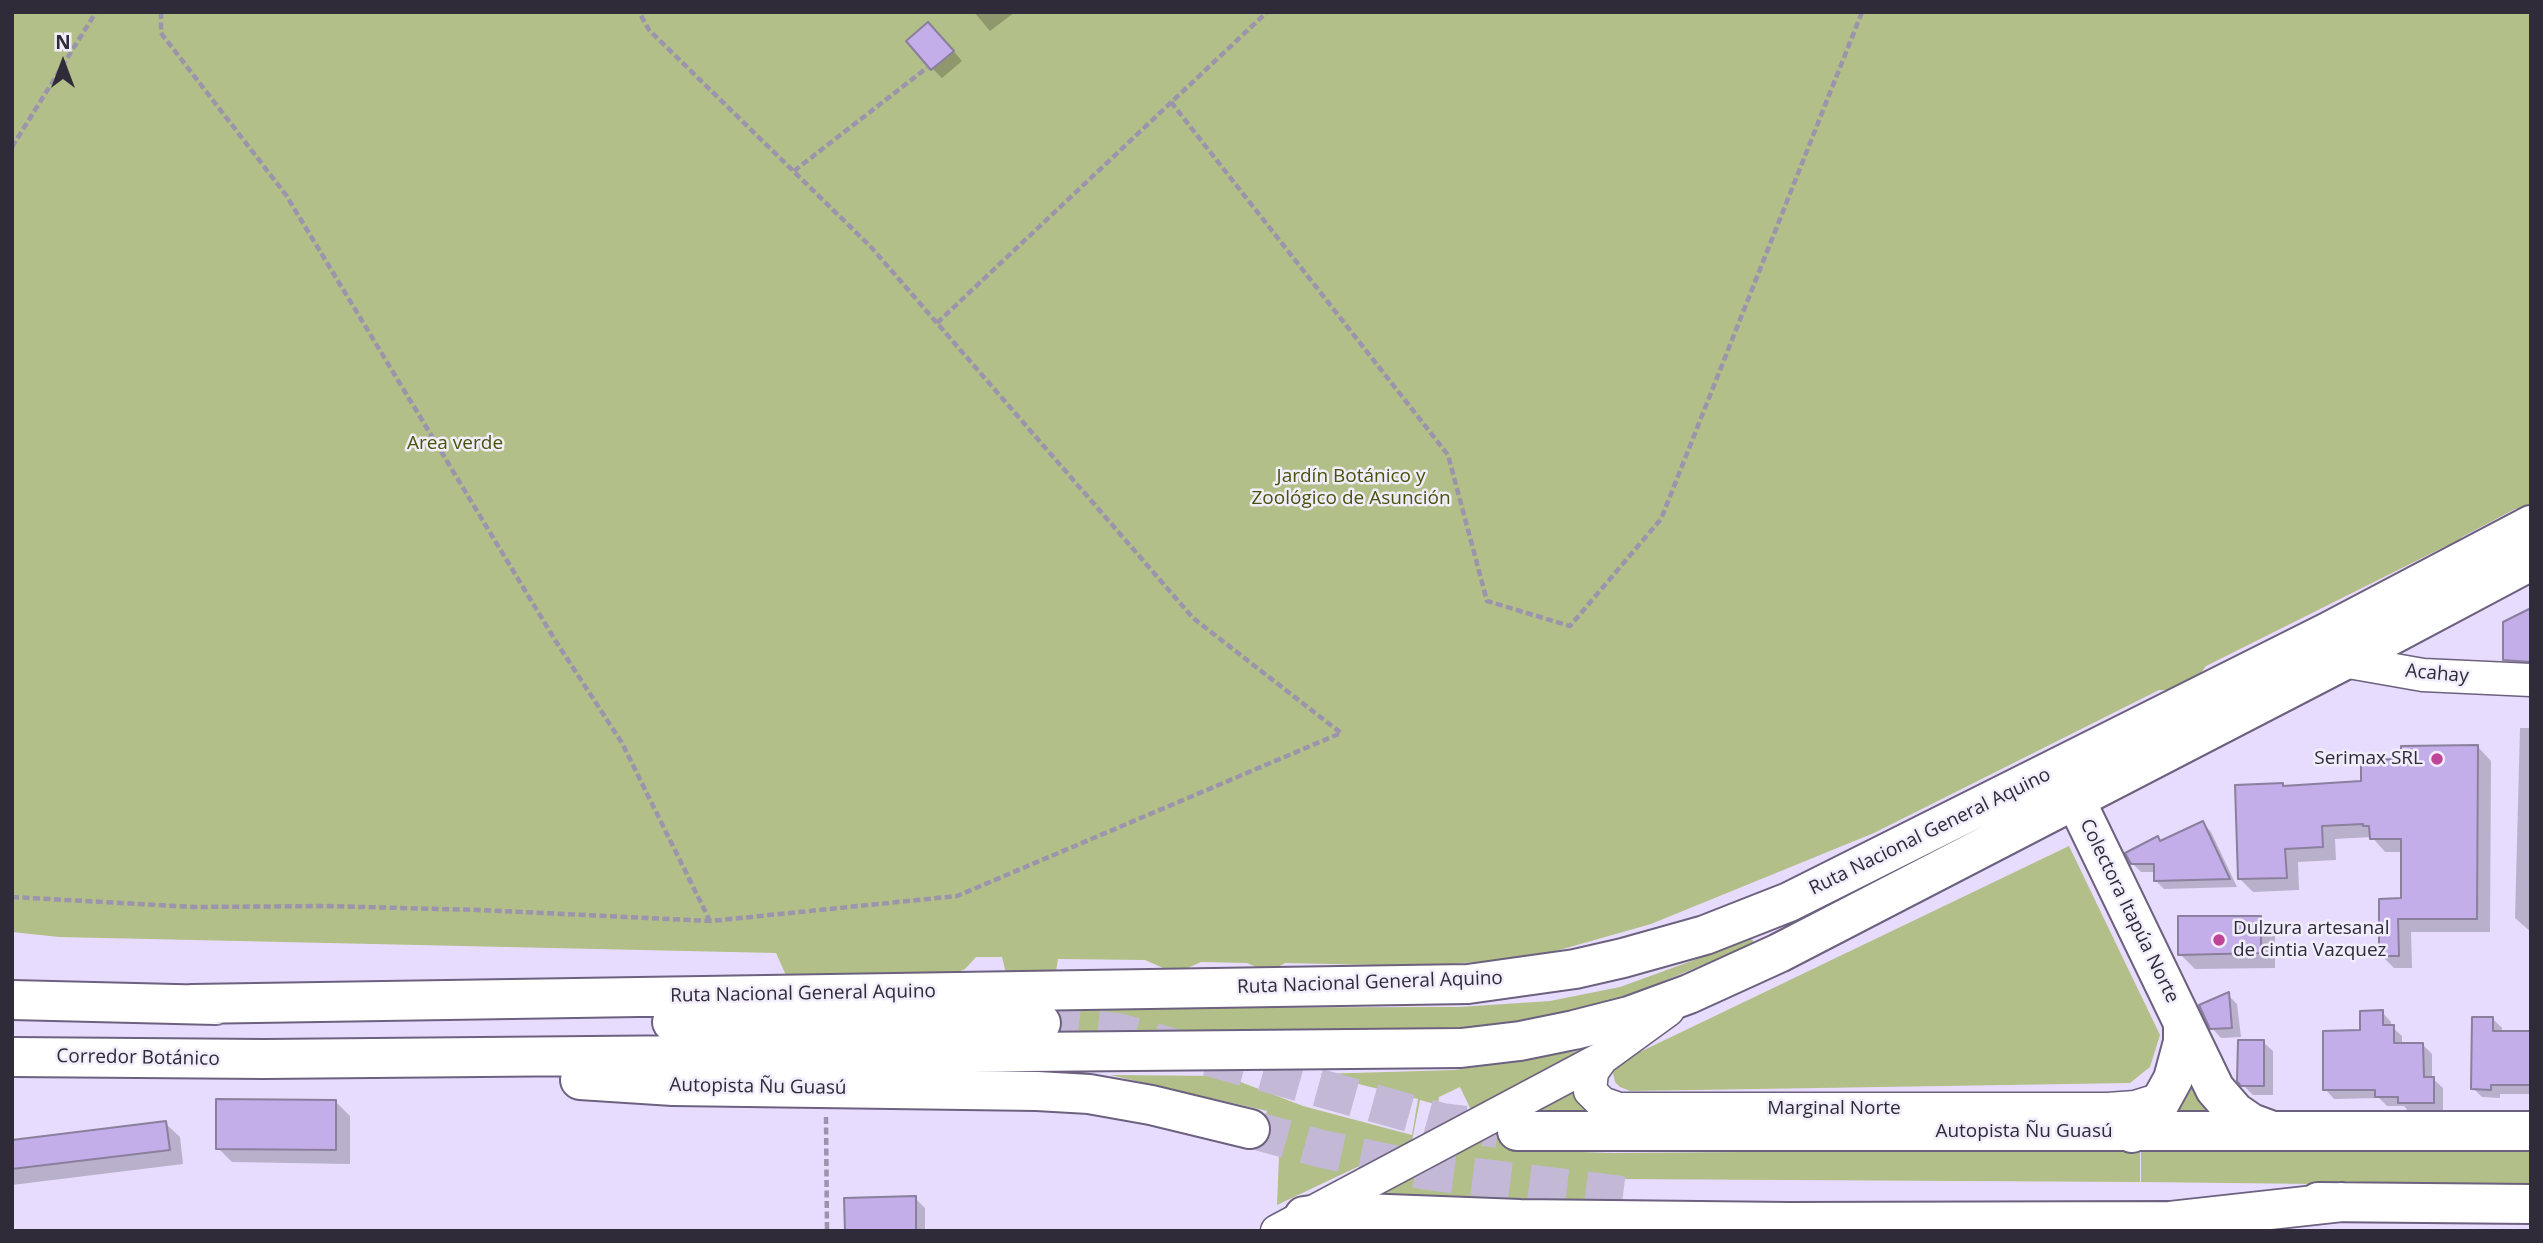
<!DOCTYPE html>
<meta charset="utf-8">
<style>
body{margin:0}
#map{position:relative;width:2543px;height:1243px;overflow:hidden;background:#e8dcfe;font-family:"Open Sans",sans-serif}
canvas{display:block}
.frame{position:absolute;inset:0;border:14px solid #302b38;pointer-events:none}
.north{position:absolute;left:28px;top:28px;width:70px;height:70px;-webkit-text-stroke:5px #f2edfb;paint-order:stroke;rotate:0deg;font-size:19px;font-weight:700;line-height:28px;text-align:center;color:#302b38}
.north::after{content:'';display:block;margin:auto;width:24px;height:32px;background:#302b38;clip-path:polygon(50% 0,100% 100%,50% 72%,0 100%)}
</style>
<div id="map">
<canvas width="2543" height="1243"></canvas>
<div class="frame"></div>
<div class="north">N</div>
</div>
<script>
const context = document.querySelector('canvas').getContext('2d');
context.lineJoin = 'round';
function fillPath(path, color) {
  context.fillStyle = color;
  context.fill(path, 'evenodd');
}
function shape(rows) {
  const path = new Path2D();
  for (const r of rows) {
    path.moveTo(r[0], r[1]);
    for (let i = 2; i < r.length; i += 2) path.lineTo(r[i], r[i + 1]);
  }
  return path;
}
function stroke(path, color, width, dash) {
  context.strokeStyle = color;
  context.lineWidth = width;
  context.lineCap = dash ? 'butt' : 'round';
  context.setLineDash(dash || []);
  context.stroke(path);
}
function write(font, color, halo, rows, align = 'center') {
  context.font = font + ' "Open Sans",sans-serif';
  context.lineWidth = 5;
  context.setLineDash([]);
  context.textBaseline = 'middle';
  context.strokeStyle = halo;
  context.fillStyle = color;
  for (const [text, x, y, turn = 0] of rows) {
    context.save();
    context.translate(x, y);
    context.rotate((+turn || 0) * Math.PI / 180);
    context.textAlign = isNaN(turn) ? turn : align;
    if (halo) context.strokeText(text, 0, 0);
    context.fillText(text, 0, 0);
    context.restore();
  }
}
const green = shape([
 [12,12,2531,12,2531,506,2515,509,2462,537,2453,545,2444,547,2206,666,2198,677,2176,690,2159,690,1874,833,1651,924,1531,958,1421,966,1285,963,1275,969,1261,969,1247,963,1201,962,1183,970,1170,971,1145,960,1058,959,1055,977,1007,977,1002,957,976,957,965,969,954,974,789,982,776,953,59,937,12,932],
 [2069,846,2160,1035,2150,1067,2130,1083,1630,1091,1620,1087,1615,1082,1613,1073,1619,1062],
 [1752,939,1754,943,1751,945,1601,1007,1485,1031,1042,1039,1045,1008,1459,1007,1550,1001,1620,987],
 [1584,1050,1471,1110,1460,1087,1439,1097,1438,1105,1420,1100,1412,1141,1277,1205,1279,1156,1255,1150,1267,1111,1110,1075,1225,1076,1303,1106,1412,1135,1418,1099,1319,1074,1455,1070],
 [2188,1073,2222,1109,2174,1119],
 [1575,1080,1590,1112,1515,1115,1515,1150,1613,1153,2140,1149,2140,1182,1612,1179,1611,1212,1351,1199],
 [2141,1149,2531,1152,2531,1190,2404,1185,2141,1182]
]);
const shadow = shape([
 [974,12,1015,12,990,31],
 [938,33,962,61,942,78,932,68],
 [2531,612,2531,679,2524,679,2505,660],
 [2520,728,2531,728,2531,932,2515,918],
 [2478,747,2491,761,2490,932,2411,932,2412,968,2394,968,2381,955,2402,900,2402,852,2385,852,2372,837,2335,839,2336,860,2298,862,2299,890,2253,892,2239,878,2282,785,2285,788,2363,782,2403,761],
 [2203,823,2211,832,2237,887,2164,889,2155,880,2155,872,2141,872,2132,863,2157,838,2162,842],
 [2260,917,2275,932,2275,968,2195,969,2180,954],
 [2228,995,2237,1004,2241,1037,2221,1038,2212,1028],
 [2382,1012,2391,1022,2391,1026,2402,1036,2402,1045,2423,1045,2432,1054,2432,1078,2443,1088,2443,1112,2409,1112,2404,1106,2387,1106,2379,1098,2334,1099,2325,1089,2362,1032],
 [2493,1019,2502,1028,2502,1033,2531,1034,2531,1094,2500,1094,2500,1098,2482,1097,2473,1088],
 [2263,1042,2273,1051,2273,1095,2253,1095,2239,1081],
 [336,1102,350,1116,350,1164,232,1162,218,1148],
 [165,1123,180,1137,183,1164,12,1185,12,1142],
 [915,1198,925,1208,925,1231,847,1231]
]);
const building = shape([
 [928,22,954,51,931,70,906,41,928,22],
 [2531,608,2531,662,2503,660,2503,622,2531,608],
 [2478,745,2477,919,2398,919,2399,956,2379,956,2379,899,2401,898,2401,839,2370,839,2369,826,2363,826,2363,824,2322,826,2323,847,2285,849,2287,878,2238,879,2235,785,2283,783,2283,786,2361,781,2361,760,2401,759,2401,746,2478,745],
 [2203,821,2230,879,2154,881,2154,864,2131,864,2125,853,2158,836,2160,841,2203,821],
 [2178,916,2261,916,2261,953,2178,955,2178,916],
 [2229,992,2232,1028,2210,1029,2199,1005,2229,992],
 [2383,1010,2383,1025,2394,1025,2394,1043,2423,1043,2424,1077,2434,1077,2434,1103,2398,1103,2398,1097,2375,1097,2375,1090,2323,1090,2323,1031,2360,1030,2360,1011,2383,1010],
 [2472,1017,2493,1017,2493,1031,2531,1031,2531,1085,2491,1085,2491,1090,2471,1089,2472,1017],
 [2238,1040,2264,1040,2264,1086,2241,1086,2237,1081,2238,1040],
 [216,1099,336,1100,336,1150,216,1149,216,1099],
 [166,1121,170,1150,12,1169,12,1140,166,1121],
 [916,1196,916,1231,845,1231,844,1198,916,1196]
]);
const highwayTunnel = shape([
 [1041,1023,1118,1032,1442,1122,1498,1129],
 [1250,1129,1322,1149,1427,1171,1623,1195]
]);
const path = shape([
 [161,12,161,33,286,195,555,640,622,743,710,921],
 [1171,102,1448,455,1487,601,1570,626,1661,519,1862,12],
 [12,147,96,12],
 [794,171,928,67],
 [937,323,1267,12],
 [12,897,194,907,324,906,480,910,711,921,957,896,1341,733,1193,618,871,247,649,30,639,12],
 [826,1117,827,1231]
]);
const minor = shape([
 [2343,661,2423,675,2531,680],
 [1602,1058,1592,1072,1590,1091,1602,1103,1619,1109,2108,1109,2135,1107,2161,1099],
 [1277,1231,1602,1058,1668,1010]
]);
const major = shape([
 [2075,799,2215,1089,2235,1112,2251,1123,2270,1130],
 [2132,1133,2143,1128,2151,1119,2173,1079,2183,1042,2183,1023]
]);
const highway = shape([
 [12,1000,216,1005],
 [192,1004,1468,984,1575,969,1623,958,1705,935,1789,902,2328,632,2531,525],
 [672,1022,1041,1023],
 [12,1057,264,1059,1461,1048,1520,1041,1574,1030,1629,1016,1689,994,1779,953,2343,661,2531,561],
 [580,1080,673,1086,1037,1091,1089,1094,1151,1105,1250,1129],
 [1517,1131,2531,1131],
 [2318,1202,2531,1204],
 [1304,1216,1335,1212,1520,1219,1789,1222,2170,1221,2342,1202]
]);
const markers = [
 [2437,759,7,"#bf4597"],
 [2219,940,7,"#bf4597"]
];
const parkNames = [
 ["Area verde",455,444],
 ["Jardín Botánico y",1351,477],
 ["Zoológico de Asunción",1351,499]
];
const streetNames = [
 ["Acahay",2437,674,5],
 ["Ruta Nacional General Aquino",1930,832,-26],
 ["Colectora Itapúa Norte",2129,911,64],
 ["Ruta Nacional General Aquino",1370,983,-2],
 ["Ruta Nacional General Aquino",803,994,-1],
 ["Corredor Botánico",138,1058,1],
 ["Autopista Ñu Guasú",758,1087,1],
 ["Marginal Norte",1834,1109],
 ["Autopista Ñu Guasú",2024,1132]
];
const poiNames = [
 ["Serimax SRL",2423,759],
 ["Dulzura artesanal",2233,929,"left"],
 ["de cintia Vazquez",2233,951,"left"]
];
fillPath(green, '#b2bf88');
fillPath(shadow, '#0003');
fillPath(building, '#c4aee9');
stroke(building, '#8a7f9d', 2);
stroke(highwayTunnel, '#c3b9d6', 38, [38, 19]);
stroke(minor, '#6c617e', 35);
stroke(major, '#6c617e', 42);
stroke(highway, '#6c617e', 42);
stroke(path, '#9c93ac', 4.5, [7, 3.5]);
stroke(minor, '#fff', 32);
stroke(major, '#fff', 38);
stroke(highway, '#fff', 38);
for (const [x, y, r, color] of markers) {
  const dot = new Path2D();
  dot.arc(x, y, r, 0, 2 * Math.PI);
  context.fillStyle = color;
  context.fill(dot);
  stroke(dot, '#f2edfb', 2.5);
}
write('19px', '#48530b', '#f2edfb', parkNames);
write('19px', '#302b38', '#f2edfb', streetNames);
write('19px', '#302b38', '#f2edfb', poiNames, 'right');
</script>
